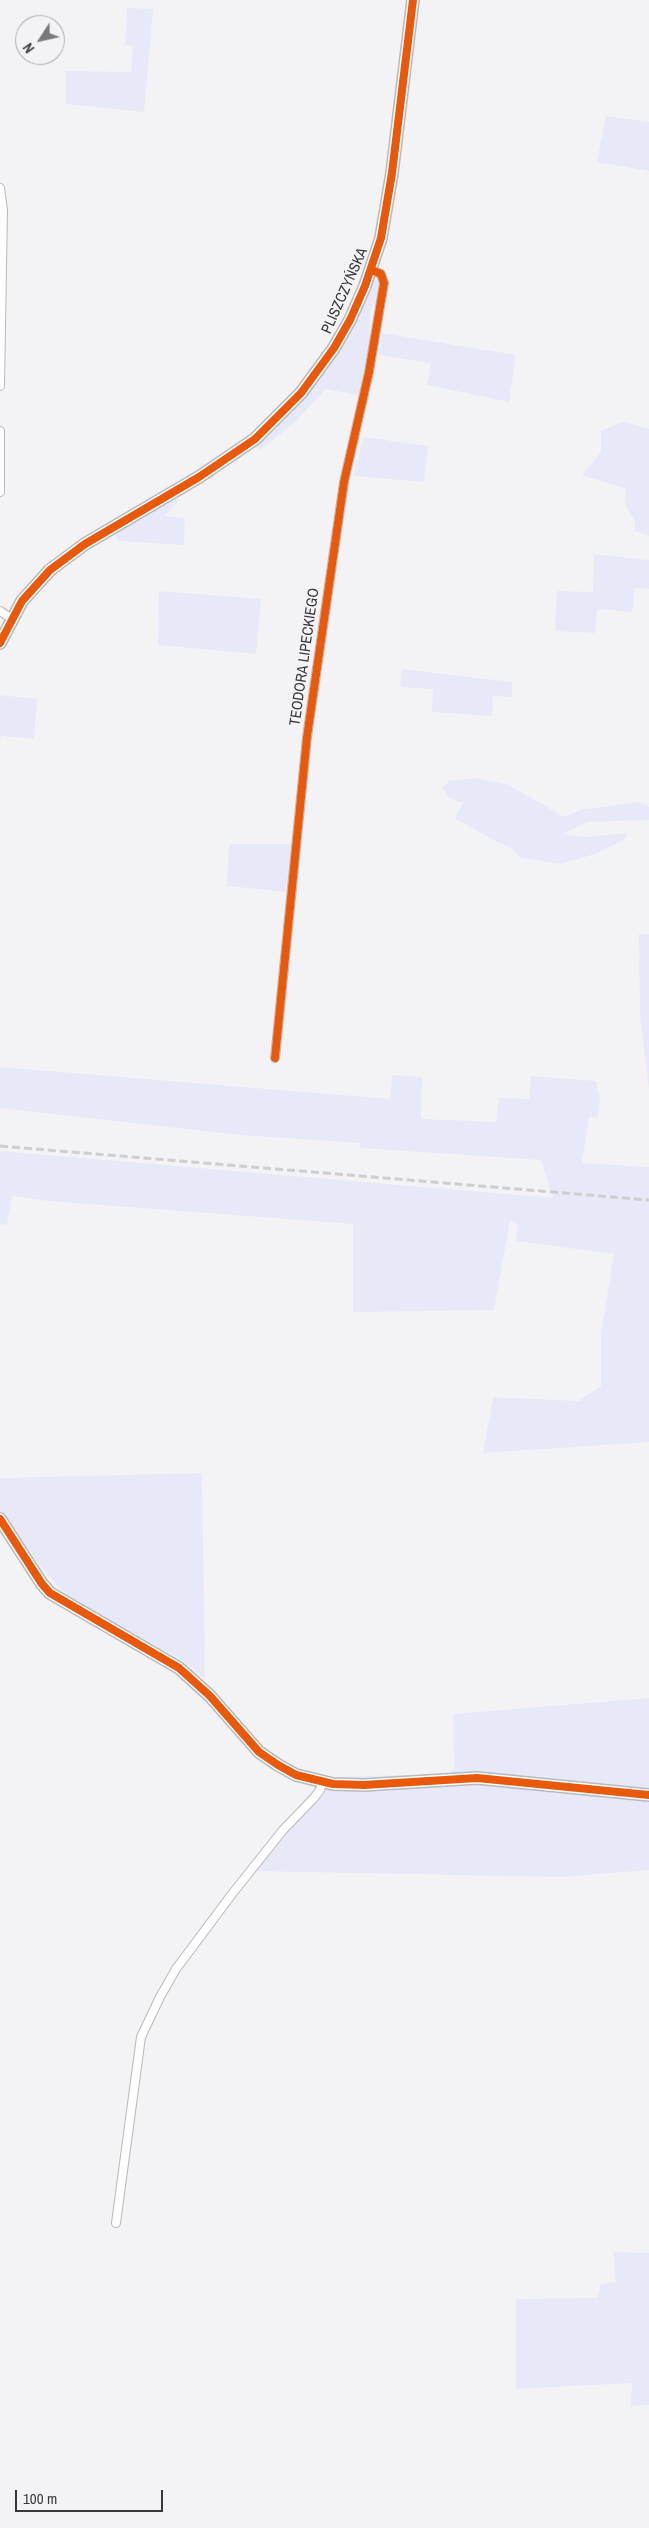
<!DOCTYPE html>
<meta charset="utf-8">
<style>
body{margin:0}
#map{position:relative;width:649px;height:2528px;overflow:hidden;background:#f3f3f6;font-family:"Archivo Narrow",sans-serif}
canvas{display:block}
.north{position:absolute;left:15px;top:15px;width:50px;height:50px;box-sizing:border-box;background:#f2f2f7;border:1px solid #a8a8ab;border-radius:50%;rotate:235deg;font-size:14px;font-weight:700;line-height:20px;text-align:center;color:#38383a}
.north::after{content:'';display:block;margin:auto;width:18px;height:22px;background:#79797c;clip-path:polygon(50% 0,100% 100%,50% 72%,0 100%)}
.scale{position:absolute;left:15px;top:2490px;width:148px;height:22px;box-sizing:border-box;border:2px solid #38383a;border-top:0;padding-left:6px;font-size:15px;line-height:18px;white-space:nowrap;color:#38383a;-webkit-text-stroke:4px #f2f2f7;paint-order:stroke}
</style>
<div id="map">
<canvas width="649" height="2528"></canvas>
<div class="north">N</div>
<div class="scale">100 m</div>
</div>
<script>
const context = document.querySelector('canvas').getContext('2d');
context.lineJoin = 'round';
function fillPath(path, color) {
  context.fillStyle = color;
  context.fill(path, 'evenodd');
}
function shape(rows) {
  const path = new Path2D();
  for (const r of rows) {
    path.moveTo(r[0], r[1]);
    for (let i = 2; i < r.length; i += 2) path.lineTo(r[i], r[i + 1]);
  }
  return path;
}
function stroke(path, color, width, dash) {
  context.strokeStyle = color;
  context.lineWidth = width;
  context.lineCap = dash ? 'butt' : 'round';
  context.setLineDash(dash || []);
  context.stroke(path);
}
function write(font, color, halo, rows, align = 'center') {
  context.font = font + ' "Archivo Narrow",sans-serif';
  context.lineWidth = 4;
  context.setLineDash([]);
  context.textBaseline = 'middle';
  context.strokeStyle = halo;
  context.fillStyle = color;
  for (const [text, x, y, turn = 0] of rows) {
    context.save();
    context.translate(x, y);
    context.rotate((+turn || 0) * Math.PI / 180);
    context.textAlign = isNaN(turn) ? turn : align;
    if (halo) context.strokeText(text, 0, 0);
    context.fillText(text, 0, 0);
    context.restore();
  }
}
const green = shape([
 [127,8,153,9,144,112,66,104,66,71,131,72,133,46,125,45],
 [606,116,649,122,649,171,597,162],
 [375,279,379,281,380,290,370,312,370,343,362,396,326,389,294,423,260,450,256,446,306,396,342,346],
 [382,333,516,355,509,402,427,385,431,363,379,355],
 [624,421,649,429,649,536,635,531,635,522,625,504,626,489,582,475,601,452,601,431],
 [364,437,428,446,424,482,353,476],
 [174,497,179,500,165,516,185,518,184,545,120,541,116,538,115,534],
 [594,554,649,560,649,589,635,588,632,612,597,609,595,633,555,631,557,591,593,592],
 [159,591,261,599,256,654,158,645],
 [402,669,512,682,512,697,493,696,492,716,432,712,433,689,400,687],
 [0,695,37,699,34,739,1,736,0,742],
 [474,778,507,784,564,817,580,810,639,802,649,807,649,820,587,822,563,834,584,837,628,833,624,840,595,854,561,864,521,858,510,848,493,840,455,818,463,803,449,798,442,788,449,781],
 [229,844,294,844,286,892,227,886],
 [639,934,649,934,649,1090,640,1015],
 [0,1067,390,1099,392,1075,422,1077,421,1119,496,1122,499,1098,529,1099,531,1076,596,1081,600,1101,598,1118,589,1117,582,1163,649,1167,649,1442,483,1453,493,1397,579,1401,601,1386,601,1333,614,1254,516,1241,518,1225,510,1221,494,1310,353,1312,353,1224,48,1201,12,1196,7,1225,0,1224,0,1151,553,1198,541,1160,360,1148,359,1143,240,1135,0,1108],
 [202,1473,205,1679,180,1659,85,1607,61,1590,38,1563,0,1510,0,1478],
 [649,1698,649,1870,561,1877,248,1871,280,1828,324,1777,449,1774,454,1767,453,1714],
 [613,2252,649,2253,649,2405,631,2406,632,2383,516,2389,516,2299,597,2298,601,2284,616,2282]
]);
const street = shape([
 [0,188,3,210,0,386],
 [0,431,0,492],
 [0,611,12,619],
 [275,1058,307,737,344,482,369,372,384,283,381,274,372,270],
 [116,2223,141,2037,160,1997,176,1969,232,1894,283,1830,313,1799,320,1790,322,1783]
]);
const secondary = shape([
 [0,643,22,601,50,570,85,544,199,477,255,439,301,393,334,348,350,320,365,286,381,238,392,173,413,0],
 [0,1519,42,1584,50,1593,179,1668,210,1696,259,1752,278,1765,296,1775,333,1784,364,1785,477,1778,649,1795]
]);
const rail = shape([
 [0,1146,649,1200]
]);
const cycleway = shape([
 [0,643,22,601,50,570,85,544,199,477,255,439,301,393,334,348,350,320,365,286,381,238,392,173,413,0],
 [275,1058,307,737,344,482,369,372,384,283,381,274,372,270],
 [0,1519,42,1584,50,1593,179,1668,210,1696,259,1752,278,1765,296,1775,333,1784,364,1785,477,1778,649,1795]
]);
const streetNames = [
 ["PLISZCZYŃSKA",345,291,-66],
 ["TEODORA LIPECKIEGO",305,657,-82]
];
fillPath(green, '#e8e9f8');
stroke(street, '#b9b9bc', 10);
stroke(secondary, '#b9b9bc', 14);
stroke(street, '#fdfdfe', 8);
stroke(secondary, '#fdfdfe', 11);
stroke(rail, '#ceced0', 3, [8, 4]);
stroke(cycleway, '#e8590c', 8);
write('15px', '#38383a', '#f2f2f7', streetNames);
</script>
